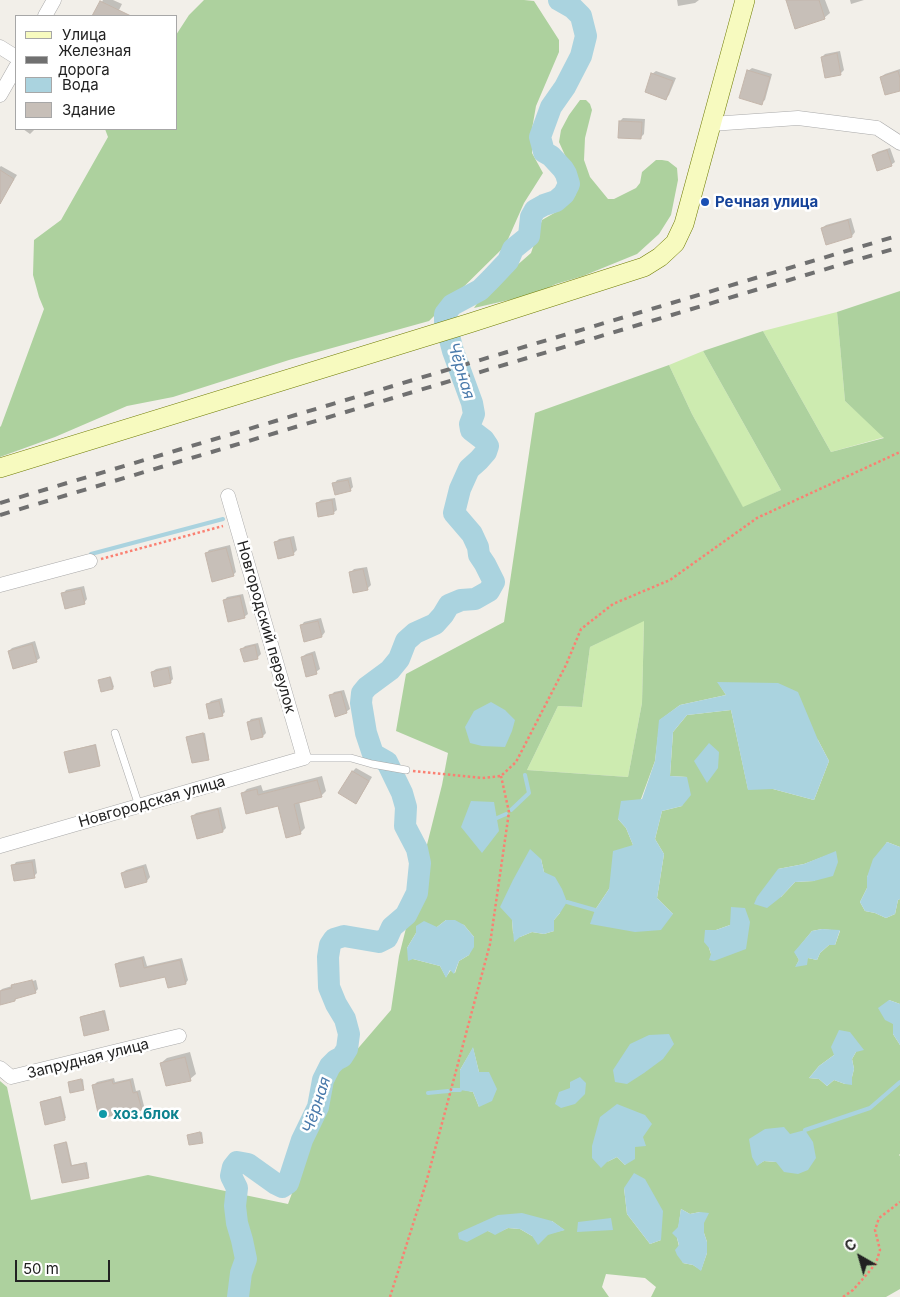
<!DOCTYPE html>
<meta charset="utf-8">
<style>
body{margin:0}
#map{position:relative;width:900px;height:1297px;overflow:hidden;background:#f2efe9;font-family:Inter,sans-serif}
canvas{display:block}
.legend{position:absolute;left:15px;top:15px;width:162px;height:115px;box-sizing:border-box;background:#fff;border:1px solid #a7a7a7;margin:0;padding:6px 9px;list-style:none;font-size:15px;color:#222}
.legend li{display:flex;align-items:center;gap:10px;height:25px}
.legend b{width:25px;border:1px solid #a7a7a7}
.north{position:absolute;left:835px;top:1232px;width:50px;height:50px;-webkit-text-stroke:4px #fff;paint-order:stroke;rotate:322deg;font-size:14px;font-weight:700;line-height:20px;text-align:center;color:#222}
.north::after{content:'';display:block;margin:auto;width:18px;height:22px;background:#222;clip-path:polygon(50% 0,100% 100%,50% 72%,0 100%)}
.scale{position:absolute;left:15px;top:1260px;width:95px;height:22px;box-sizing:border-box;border:2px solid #222;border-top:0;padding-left:6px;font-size:15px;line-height:18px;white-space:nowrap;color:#222;-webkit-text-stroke:4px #fff;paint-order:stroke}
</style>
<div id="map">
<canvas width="900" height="1297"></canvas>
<ul class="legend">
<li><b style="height:6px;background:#f7fabf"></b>Улица</li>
<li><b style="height:6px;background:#707070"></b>Железная дорога</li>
<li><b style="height:14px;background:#aad3df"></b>Вода</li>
<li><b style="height:14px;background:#c7bfb8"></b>Здание</li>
</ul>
<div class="north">С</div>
<div class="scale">50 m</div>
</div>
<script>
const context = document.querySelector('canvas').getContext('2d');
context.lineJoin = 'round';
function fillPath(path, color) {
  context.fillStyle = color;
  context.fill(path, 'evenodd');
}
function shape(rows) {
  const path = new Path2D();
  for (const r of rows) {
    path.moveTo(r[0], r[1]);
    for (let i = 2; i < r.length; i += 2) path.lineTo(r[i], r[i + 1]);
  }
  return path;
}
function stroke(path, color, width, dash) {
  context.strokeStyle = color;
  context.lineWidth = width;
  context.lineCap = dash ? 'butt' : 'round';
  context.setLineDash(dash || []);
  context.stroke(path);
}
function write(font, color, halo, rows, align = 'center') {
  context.font = font + ' Inter,sans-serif';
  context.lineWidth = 5;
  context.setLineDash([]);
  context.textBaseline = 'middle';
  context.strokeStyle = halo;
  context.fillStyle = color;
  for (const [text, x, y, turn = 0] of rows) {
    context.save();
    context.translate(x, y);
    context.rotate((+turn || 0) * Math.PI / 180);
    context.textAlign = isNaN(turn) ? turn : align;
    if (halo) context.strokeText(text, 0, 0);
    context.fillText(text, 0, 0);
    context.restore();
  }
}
const grass = shape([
 [837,312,845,401,885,437,831,452,763,331],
 [703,351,781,490,743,508,692,414,669,365],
 [644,620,642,703,628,777,527,770,558,706,582,707,590,647]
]);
const forest = shape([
 [204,0,524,0,534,1,559,40,559,52,536,106,532,129,532,153,543,173,524,203,505,246,429,321,289,360,173,397,127,406,55,437,0,457,0,427,1,426,44,309,39,297,33,275,34,240,61,220,108,137,105,129,176,129,176,35,189,15],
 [580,100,586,100,590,104,592,110,585,138,584,160,590,177,608,199,614,199,636,188,640,183,642,172,656,160,662,160,668,161,677,168,678,180,671,215,659,234,637,254,583,276,556,284,535,294,474,308,482,296,531,253,542,220,563,208,575,196,576,190,573,173,559,142,561,130,569,115],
 [900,291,900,847,887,842,867,877,867,888,860,902,865,911,875,913,886,918,895,914,898,900,900,899,900,1004,889,1000,893,1024,893,1034,900,1045,900,1154,899,1155,900,1156,900,1289,886,1297,651,1297,656,1287,645,1278,606,1274,602,1287,609,1297,0,1297,0,1081,7,1087,31,1200,148,1175,288,1204,336,1074,391,1010,399,956,442,785,448,753,396,731,406,674,504,622,535,413,669,365,692,414,743,507,781,490,703,351,763,331,831,452,884,438,845,401,837,312],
 [644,621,642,703,628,777,527,770,558,706,582,707,590,647],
 [718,682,818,740,829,761,814,800,773,789,748,789,731,710,687,715,673,732,670,776,687,777,682,806,662,811,655,839,664,854,657,898,673,914,595,910,609,889,633,845,626,828,618,819,641,799,655,761,660,720,680,705,726,695],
 [836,852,814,881,795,882,781,897,778,869,804,864],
 [541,859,544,872,560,913,554,920,554,931,544,934,532,932,520,937,513,933,512,919],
 [446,920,464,925,474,937,469,955,459,961,455,973,451,970,446,977,440,966,413,959,407,948,416,933,437,927],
 [730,925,711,954,709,948,716,930],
 [822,929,840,931,835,945,829,945,820,953,817,960,808,958,796,966,799,960,795,952,812,931],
 [473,1048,479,1072,479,1107,473,1092,460,1089,460,1070],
 [856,1052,852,1059,854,1069,852,1077,845,1084,834,1080,827,1086,819,1079,809,1078,819,1066,834,1055],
 [805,1130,776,1162,764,1161,757,1165],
 [643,1137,635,1147,625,1165,617,1157,607,1162],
 [624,1188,661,1227,661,1240,650,1244,627,1214],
 [681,1209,690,1214,700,1212,704,1223,704,1233,707,1242,707,1253,701,1270,693,1265,683,1263,677,1238],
 [552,1221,564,1230,548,1234,532,1236,520,1229,508,1228,495,1234,488,1231]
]);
const water = shape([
 [717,682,778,683,798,692,818,740,829,761,814,800,773,789,748,790,731,710,687,715,673,732,670,776,687,777,691,795,682,806,662,811,655,839,664,854,657,898,673,914,661,930,635,932,590,924,595,910,609,889,613,851,633,845,626,828,618,819,621,801,642,799,655,761,659,720,680,705,726,695],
 [491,702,505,710,515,720,512,731,505,747,482,746,470,743,465,727,474,711],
 [709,743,719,752,718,768,707,783,694,761],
 [471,801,494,802,499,831,482,853,461,827],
 [887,842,900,847,900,899,898,900,895,914,886,918,875,913,865,911,860,902,867,888,867,877,873,859],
 [530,849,541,859,544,872,555,877,562,889,567,902,560,913,554,920,554,931,544,934,532,932,520,937,514,942,512,920,500,907,513,880],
 [836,851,838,862,833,876,814,881,795,882,781,897,767,908,754,904,757,897,778,869,804,864],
 [731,907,745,908,750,922,746,949,714,961,709,960,711,954,709,948,704,942,705,930,716,930,730,925],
 [446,920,455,920,464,925,474,937,474,947,469,955,459,961,454,974,450,970,446,978,440,966,413,959,408,961,407,948,416,933,416,926,424,921,437,927],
 [822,929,840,930,835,945,829,945,820,953,817,960,808,958,807,965,795,967,799,960,794,952,812,931],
 [889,1000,900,1004,900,1045,893,1034,893,1024,885,1020,878,1008],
 [839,1030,850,1032,864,1050,856,1052,852,1059,854,1069,852,1077,852,1085,845,1084,834,1080,827,1086,819,1079,809,1078,819,1066,834,1055,831,1047],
 [669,1034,674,1044,663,1059,644,1073,627,1084,615,1082,613,1070,630,1044,649,1035],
 [473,1047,479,1072,489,1072,497,1089,492,1101,479,1107,473,1092,460,1090,460,1070],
 [580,1077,586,1083,585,1094,575,1104,561,1108,555,1104,559,1092,570,1088,570,1082],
 [617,1104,645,1115,652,1124,643,1137,646,1146,635,1147,635,1159,625,1165,617,1157,607,1162,601,1168,592,1158,592,1146,600,1117],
 [784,1127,790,1134,805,1130,813,1142,816,1158,808,1170,798,1174,784,1172,776,1162,764,1161,757,1166,752,1157,749,1139,765,1129],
 [634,1173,645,1179,663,1211,661,1240,650,1244,627,1214,624,1188],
 [681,1209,690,1214,700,1212,709,1213,704,1223,704,1233,707,1242,707,1253,701,1271,693,1265,683,1263,677,1255,675,1250,679,1245,677,1238,672,1233,678,1227],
 [522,1213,552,1221,565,1230,548,1235,538,1245,532,1236,520,1229,508,1228,495,1235,488,1231,467,1242,459,1239,458,1233,498,1215],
 [611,1218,613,1230,577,1232,578,1222]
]);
const shadow = shape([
 [103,0,113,0,122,4,116,16,94,16],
 [677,0,699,0,695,3,678,6],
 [789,0,825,0,830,13,824,18],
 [850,0,864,0,851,4],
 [840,51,844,70,841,73,822,57,825,54],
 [752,68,772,74,765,100,761,103,748,71],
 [900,69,900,89,881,77,885,74],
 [656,71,676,78,669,95,666,98,652,74],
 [623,118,645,119,644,134,641,137,620,121],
 [23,129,35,129,30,134],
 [890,148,895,162,891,165,874,155,877,152],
 [1,166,17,175,8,189,5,193,0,190,0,167],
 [851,218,855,232,852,236,827,243,822,228,826,225],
 [351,477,353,487,350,490,334,484,337,480],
 [335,498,337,510,333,513,317,503,321,500],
 [294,536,297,550,294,553,275,543,279,539],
 [230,545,236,572,233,575,206,554,209,550],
 [367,567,371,585,367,589,350,573,354,569],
 [84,586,87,599,84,603,63,594,66,590],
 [243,594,248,614,244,617,224,601,227,597],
 [321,618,325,632,322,636,301,626,304,622],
 [35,641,40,658,36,661,9,651,12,648],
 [258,643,261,654,257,658,242,649,245,646],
 [315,651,320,669,316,672,302,657,306,654],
 [171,666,173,679,170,682,152,672,156,669],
 [111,677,114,687,113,688,99,681],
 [344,690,350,709,346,712,331,696,334,692],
 [222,698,225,712,222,715,208,704,211,701],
 [262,717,266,733,263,736,248,723,251,719],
 [205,733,209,757,208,758,188,737,189,736],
 [96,744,100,763,99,765,67,751],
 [356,768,372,777,359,799,340,793,353,771],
 [322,776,326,791,321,796,299,801,305,828,300,833,279,804,242,794,247,789,261,785,263,791],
 [221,807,226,828,223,831,193,816,196,813],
 [35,859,37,873,34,876,13,866,16,862],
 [146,864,150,877,147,881,126,887,122,873,126,870],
 [144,956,147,966,182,958,188,980,186,983,166,976,116,964,119,962],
 [36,980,38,989,35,992,19,996,15,1000,0,1000,0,991,2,989,12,986,15,983,15,986],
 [105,1010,109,1028,108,1029,81,1017,82,1016],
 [190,1052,196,1074,190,1079,161,1063,167,1058],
 [114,1078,115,1082,133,1078,136,1091,140,1090,144,1106,141,1109,94,1085,97,1082],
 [83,1079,84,1088,83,1089,69,1083],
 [61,1096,66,1118,64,1119,41,1102,42,1101],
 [202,1132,203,1140,202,1141,188,1136],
 [67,1142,72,1165,87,1162,89,1175,88,1176,62,1181,55,1145]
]);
const stream = shape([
 [91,554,223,519],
 [511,810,529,793,525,775],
 [497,818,506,814],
 [567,902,595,910],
 [452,1090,460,1090],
 [428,1093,448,1091],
 [805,1130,870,1108,900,1082]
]);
const river = shape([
 [238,1297,241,1273,246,1259,242,1240,237,1223,235,1206,237,1188,231,1176,233,1167,237,1162,248,1164,276,1184,282,1187,288,1183,302,1140,318,1107,323,1080,330,1066,336,1060,342,1057,347,1049,349,1034,345,1019,336,1004,329,987,328,957,330,945,334,939,344,936,379,942,387,938,392,927,406,915,417,893,420,863,417,849,405,826,406,807,402,793,387,762,373,754,366,733,361,703,362,693,367,687,390,670,399,659,406,641,415,633,435,624,443,615,449,605,461,600,475,599,489,591,494,582,485,564,479,555,478,547,472,534,454,513,460,489,469,469,479,460,486,452,488,446,484,440,471,430,470,424,474,414,472,403,453,351,445,321,445,314,452,305,480,290,491,279,508,261,513,249,529,236,531,217,535,210,544,205,556,201,564,194,569,184,566,174,563,169,551,156,544,152,540,137,551,107,565,87,581,56,586,36,581,16,573,8,559,0]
]);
const building = shape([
 [786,0,819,0,825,19,795,29,786,0],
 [100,1,131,16,92,16,100,1],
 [837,53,841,75,825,78,821,57,837,53],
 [747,70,770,77,762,105,739,98,747,70],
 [898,71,900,78,900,91,885,95,880,77,898,71],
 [651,73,673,81,666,100,645,92,651,73],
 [619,121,642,122,641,139,618,138,619,121],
 [887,150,892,166,877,171,872,155,887,150],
 [0,170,14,179,0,204,0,170],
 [848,220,852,237,826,245,821,228,848,220],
 [348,480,351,491,335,495,332,483,348,480],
 [332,500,334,514,318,517,316,503,332,500],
 [290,538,294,555,278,559,274,542,290,538],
 [226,548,234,576,212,582,205,553,226,548],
 [363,569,368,590,353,593,349,572,363,569],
 [81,589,85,604,65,609,61,593,81,589],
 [240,596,245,618,228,622,223,600,240,596],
 [318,621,322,637,304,642,300,625,318,621],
 [32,644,37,662,13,669,8,651,32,644],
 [255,645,258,659,244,662,240,649,255,645],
 [312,654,317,674,306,677,301,657,312,654],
 [168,668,171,683,154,687,151,672,168,668],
 [110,677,113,689,101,692,98,680,110,677],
 [341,692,347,713,335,717,329,695,341,692],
 [219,701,223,716,209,719,206,704,219,701],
 [259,719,263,737,251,740,247,722,259,719],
 [203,733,209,760,192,763,186,737,203,733],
 [95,745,100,766,69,773,64,752,95,745],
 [352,771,369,781,356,804,338,793,352,771],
 [317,780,322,797,294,804,301,834,286,838,278,806,246,814,241,793,257,789,258,795,317,780],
 [218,809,223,832,197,839,191,816,218,809],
 [32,862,35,878,14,881,11,865,32,862],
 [143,867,147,882,125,888,121,873,143,867],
 [142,958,144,968,180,960,186,984,168,988,165,977,120,987,115,964,142,958],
 [32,980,36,993,15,999,15,1001,0,1005,0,991,12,988,11,985,32,980],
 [103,1011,109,1030,84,1036,80,1017,103,1011],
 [185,1057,191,1081,166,1086,160,1063,185,1057],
 [81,1079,84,1090,70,1093,68,1082,81,1079],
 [112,1080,113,1084,130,1080,133,1093,137,1092,142,1110,99,1118,92,1085,112,1080],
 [60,1097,65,1120,45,1125,40,1102,60,1097],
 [200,1132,203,1143,189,1145,187,1135,200,1132],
 [66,1142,71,1166,85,1163,89,1178,62,1183,54,1145,66,1142]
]);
const path = shape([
 [101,559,223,526],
 [413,771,482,778,501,776,516,762,566,665,581,629,613,604,670,580,757,518,900,452],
 [390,1297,426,1183,490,944,509,812,501,776],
 [843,1297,853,1290,868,1273,876,1263,880,1250,875,1230,879,1218,900,1202]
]);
const lane = shape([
 [115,733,139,806],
 [304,758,351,758,372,764,406,770]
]);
const street = shape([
 [45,16,54,0],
 [0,47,16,57],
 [0,95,16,67],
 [711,124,798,118,877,128,900,143],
 [0,585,90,561],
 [0,846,304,758,228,496],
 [0,1068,11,1077,179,1036]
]);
const secondary = shape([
 [0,468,470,323,644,267,660,257,675,243,684,224,745,0]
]);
const rail = shape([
 [0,503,900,235],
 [0,515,900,247]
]);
const markers = [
 [705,202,5,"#1a4fb4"],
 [103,1114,5,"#0f9aa8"]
];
const transitNames = [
 ["Речная улица",715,202]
];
const streetNames = [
 ["Новгородский переулок",266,627,74],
 ["Новгородская улица",152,802,-16],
 ["Запрудная улица",88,1059,-14]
];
const cultureNames = [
 ["хоз.блок",113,1114]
];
const waterNames = [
 ["Чёрная",461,371,73],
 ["Чёрная",317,1105,-72]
];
fillPath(grass, '#cdebb0');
fillPath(forest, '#add19e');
fillPath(water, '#aad3df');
fillPath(shadow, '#0003');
stroke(stream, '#aad3df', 4);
stroke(river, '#aad3df', 22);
fillPath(building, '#c7bfb8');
stroke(building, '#c4b6ab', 1);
stroke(lane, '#a9a9a9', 8);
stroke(street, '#a9a9a9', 15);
stroke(secondary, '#707d05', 20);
stroke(path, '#fa8072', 2.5, [2.5, 2.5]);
stroke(lane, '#fff', 7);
stroke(street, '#fff', 14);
stroke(secondary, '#f7fabf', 19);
stroke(rail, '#707070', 4, [10, 10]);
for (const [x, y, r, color] of markers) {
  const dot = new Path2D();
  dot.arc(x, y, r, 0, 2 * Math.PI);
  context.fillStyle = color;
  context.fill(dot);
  stroke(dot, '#fff', 2);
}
write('bold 15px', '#164399', '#fff', transitNames, 'left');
write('15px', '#222', '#fff', streetNames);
write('bold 15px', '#0d838f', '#fff', cultureNames, 'left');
write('italic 16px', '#4a7aab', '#fff', waterNames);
</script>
